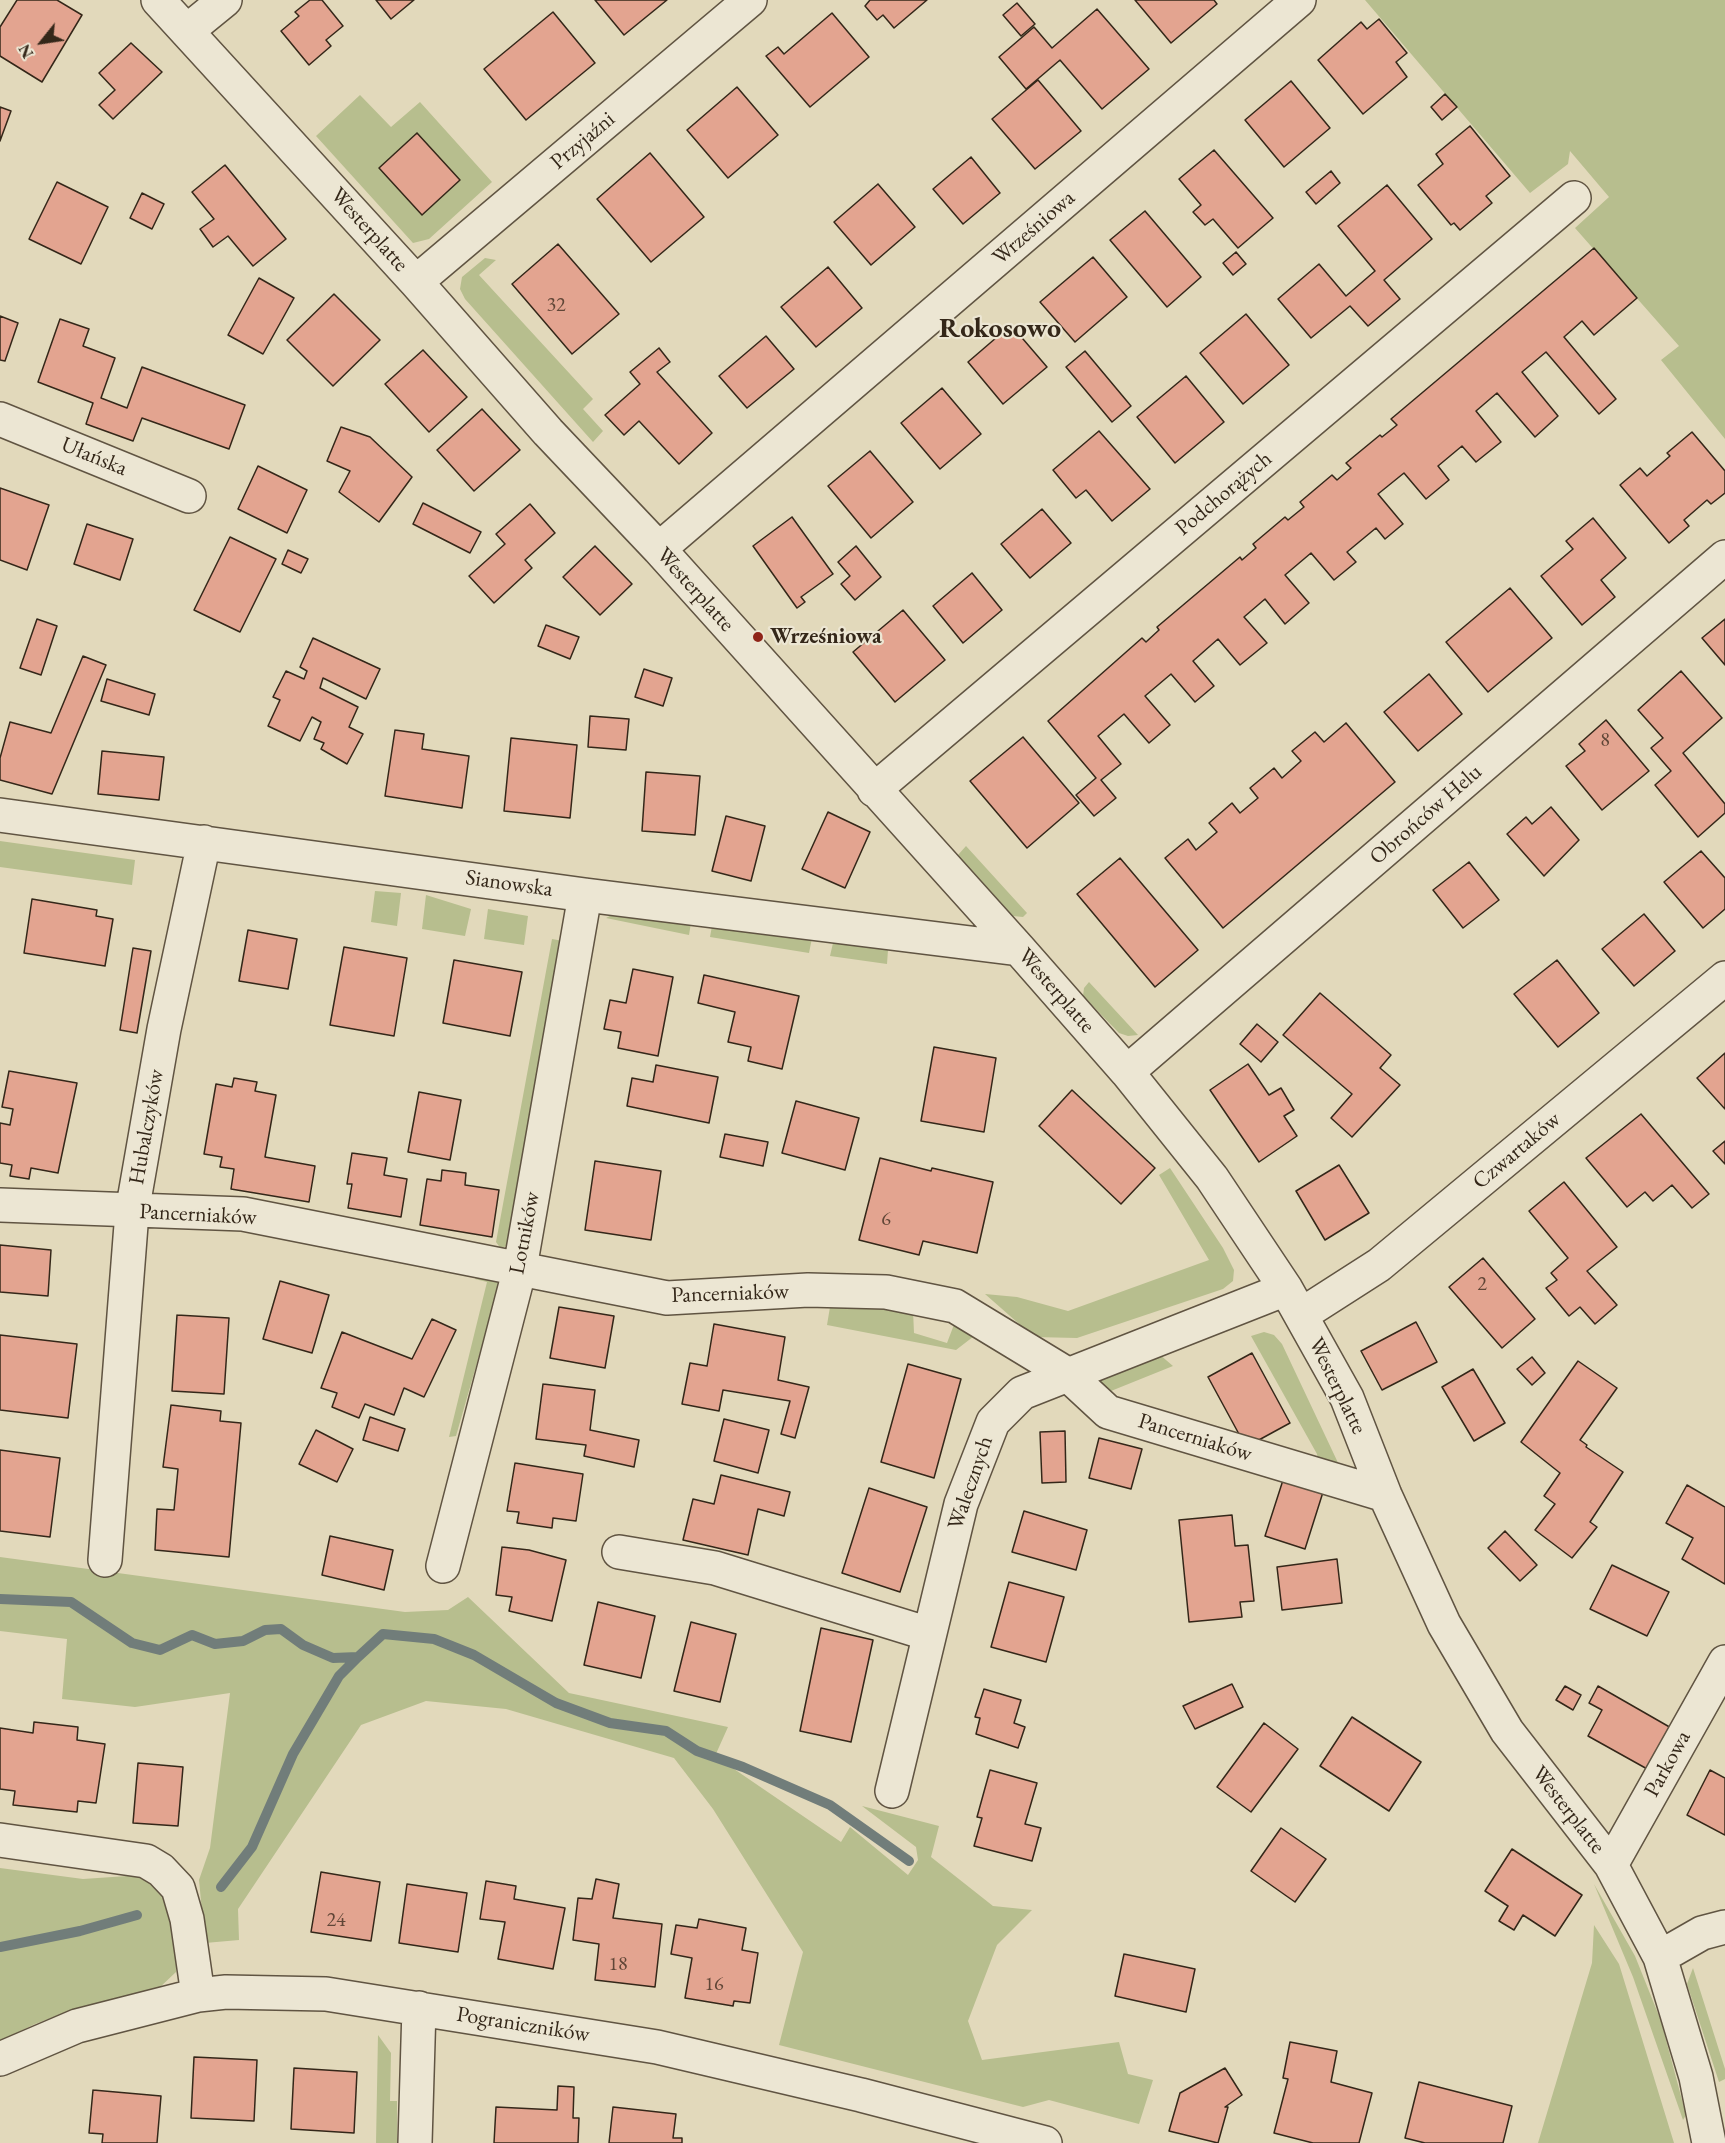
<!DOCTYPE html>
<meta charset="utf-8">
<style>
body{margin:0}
#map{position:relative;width:1725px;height:2143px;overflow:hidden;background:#e2d9bb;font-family:"EB Garamond",serif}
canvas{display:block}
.north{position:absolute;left:12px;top:12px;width:60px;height:60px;-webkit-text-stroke:4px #ece6d3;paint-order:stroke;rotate:240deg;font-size:16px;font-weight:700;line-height:24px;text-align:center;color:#342719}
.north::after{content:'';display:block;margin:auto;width:21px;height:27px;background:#342719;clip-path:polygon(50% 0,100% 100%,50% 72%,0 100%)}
</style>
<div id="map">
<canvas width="1725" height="2143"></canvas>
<div class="north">N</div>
</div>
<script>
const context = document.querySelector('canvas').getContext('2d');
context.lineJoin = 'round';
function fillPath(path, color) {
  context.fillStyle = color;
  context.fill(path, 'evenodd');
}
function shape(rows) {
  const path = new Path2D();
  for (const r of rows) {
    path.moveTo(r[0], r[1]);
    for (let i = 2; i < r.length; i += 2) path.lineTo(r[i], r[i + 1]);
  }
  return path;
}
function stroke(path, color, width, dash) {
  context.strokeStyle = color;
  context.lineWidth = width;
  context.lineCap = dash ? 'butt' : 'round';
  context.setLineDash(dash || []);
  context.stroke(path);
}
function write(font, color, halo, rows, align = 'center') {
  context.font = font + ' "EB Garamond",serif';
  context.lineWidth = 4.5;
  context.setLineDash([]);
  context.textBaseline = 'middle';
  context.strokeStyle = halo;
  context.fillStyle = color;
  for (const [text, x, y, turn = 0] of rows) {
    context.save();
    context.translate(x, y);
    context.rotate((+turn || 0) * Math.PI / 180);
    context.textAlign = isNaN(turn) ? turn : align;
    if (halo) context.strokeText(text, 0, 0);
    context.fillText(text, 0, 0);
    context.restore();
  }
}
const green = shape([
 [1365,0,1725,0,1725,439,1661,360,1679,346,1575,228,1609,197,1570,151,1568,164,1530,193],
 [360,95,391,127,420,102,492,182,429,239,413,243,316,136],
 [485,258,496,260,479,275,593,399,583,409,603,431,593,442,465,299,460,289,462,277],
 [0,841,135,860,132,885,0,867],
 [966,846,1027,913,1023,917,1013,916,958,855],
 [375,891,401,893,397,926,371,922],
 [426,895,471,909,465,936,422,929],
 [488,909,528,916,524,945,484,939],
 [619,911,691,923,689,935,606,918],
 [712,926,812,938,809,953,710,937],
 [552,939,563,941,511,1243,501,1249,496,1242],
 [833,943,888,950,887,964,830,956],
 [1089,982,1138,1035,1128,1036,1119,1033,1083,996,1084,988],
 [1170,1168,1223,1248,1234,1270,1233,1281,1223,1289,1077,1338,1034,1337,985,1294,1017,1297,1068,1311,1209,1260,1159,1175],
 [480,1272,501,1279,456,1436,449,1437,487,1282,475,1279],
 [869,1304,913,1310,914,1333,947,1343,955,1322,978,1333,956,1350,827,1325,830,1307],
 [1264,1332,1274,1335,1282,1344,1340,1467,1318,1462,1317,1454,1251,1336],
 [1159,1354,1173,1366,1106,1393,1090,1377],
 [0,1557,405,1612,448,1610,468,1597,569,1693,728,1727,715,1756,841,1842,850,1827,908,1875,918,1860,916,1847,862,1806,939,1826,931,1857,993,1906,1032,1910,997,1945,968,2021,982,2060,1119,2042,1128,2074,1153,2080,1139,2124,1049,2100,1023,2107,779,2045,803,1952,713,1809,674,1758,506,1709,426,1701,361,1725,238,1909,239,1940,205,1943,199,1880,210,1848,230,1693,135,1707,62,1699,67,1639,0,1631],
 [0,1868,83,1879,142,1875,158,1882,176,1923,176,1972,157,1990,80,2007,35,2024,0,2041],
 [1594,1884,1635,1956,1661,2021,1686,2115,1683,2120,1633,1977],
 [1594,1925,1619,1964,1674,2143,1538,2143,1592,1963],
 [1693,1968,1725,2069,1725,2079,1719,2082,1687,1984],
 [378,2035,391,2053,390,2101,397,2101,397,2143,376,2143]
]);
const stream = shape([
 [0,1599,71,1602,132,1643,160,1650,192,1635,215,1644,243,1641,265,1630,281,1629,303,1645,333,1658,358,1657,383,1634,434,1639,474,1655,556,1703,610,1723,666,1731,697,1751,743,1767,830,1805,909,1861],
 [221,1887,252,1847,293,1754,339,1676,358,1657],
 [0,1947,80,1931,137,1915]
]);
const building = shape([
 [17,0,57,0,82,15,42,82,0,56,0,27,17,0],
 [310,0,322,0,343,26,326,40,331,46,309,65,281,31,299,16,295,12,310,0],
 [376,0,414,0,391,19,376,0],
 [595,0,667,0,624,35,595,0],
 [927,0,894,28,883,15,877,20,865,6,870,0,927,0],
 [1135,0,1214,0,1217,4,1171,43,1135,0],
 [1017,3,1035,24,1021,36,1003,15,1017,3],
 [1097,9,1149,69,1102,109,1060,60,1026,89,999,57,1034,27,1052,48,1097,9],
 [553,12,595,63,526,120,484,69,553,12],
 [832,13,869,57,810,107,766,56,778,47,784,54,832,13],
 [1379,19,1407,53,1396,62,1407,77,1363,114,1318,60,1361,22,1367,29,1379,19],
 [131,43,162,72,113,119,99,105,115,90,99,73,131,43],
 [1038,80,1081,131,1035,169,992,119,1038,80],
 [1291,81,1330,128,1284,167,1245,120,1291,81],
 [737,87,778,135,728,178,687,130,737,87],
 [1445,94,1457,107,1442,120,1431,107,1445,94],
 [0,107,11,111,0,141,0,107],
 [1470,126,1510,176,1486,196,1492,203,1460,230,1454,223,1451,225,1418,185,1443,164,1436,154,1470,126],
 [417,133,460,180,422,215,379,168,417,133],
 [1214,150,1273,218,1238,248,1213,219,1205,225,1193,212,1201,205,1179,179,1214,150],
 [650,153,704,217,651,262,597,199,650,153],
 [971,157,1000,193,963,224,933,189,971,157],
 [225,165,286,239,253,266,228,236,213,247,200,229,214,219,192,192,225,165],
 [1331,171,1340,183,1316,204,1306,192,1331,171],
 [57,182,108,207,81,264,29,239,57,182],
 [878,184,915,227,871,265,834,222,878,184],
 [1387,185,1432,239,1384,280,1400,299,1368,326,1350,306,1311,338,1278,299,1319,264,1346,296,1375,271,1338,226,1387,185],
 [142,193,164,204,152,229,130,218,142,193],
 [1145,211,1201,277,1167,307,1110,240,1145,211],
 [558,244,619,314,572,354,512,284,558,244],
 [1594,248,1637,298,1594,335,1582,321,1564,337,1616,399,1599,414,1546,352,1522,372,1558,416,1535,437,1497,393,1476,411,1501,442,1476,462,1462,446,1438,466,1449,480,1426,499,1404,473,1378,494,1403,524,1385,539,1376,528,1347,552,1356,562,1334,580,1311,553,1285,575,1309,603,1285,624,1265,599,1244,617,1267,643,1240,665,1218,639,1193,661,1214,686,1195,702,1171,674,1145,696,1170,725,1149,743,1124,714,1098,736,1121,764,1101,780,1116,798,1094,816,1076,795,1096,778,1048,721,1142,638,1146,642,1159,630,1157,627,1240,557,1242,560,1256,548,1253,544,1285,517,1288,520,1304,507,1300,502,1332,475,1337,480,1351,468,1346,463,1380,435,1382,437,1397,425,1391,419,1594,248],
 [1236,252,1246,264,1233,275,1223,263,1236,252],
 [1093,257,1127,297,1075,342,1040,302,1093,257],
 [828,267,862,308,816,347,781,307,828,267],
 [259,278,294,298,263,354,228,335,259,278],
 [334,294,380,340,333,386,287,340,334,294],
 [1246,314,1289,365,1243,404,1200,353,1246,314],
 [0,316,18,323,5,361,0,360,0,316],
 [60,319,89,329,83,346,115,358,101,398,127,408,142,367,245,405,229,449,142,418,133,441,86,424,93,403,38,382,60,319],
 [1011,325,1047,367,1003,404,968,362,1011,325],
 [766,336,794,369,747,408,719,376,766,336],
 [659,348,670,362,657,372,712,433,679,464,639,421,624,435,605,415,640,384,630,372,659,348],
 [423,350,467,397,429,432,385,384,423,350],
 [1085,351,1131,406,1112,422,1066,367,1085,351],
 [1186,376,1224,422,1175,463,1137,417,1186,376],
 [942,388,981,434,940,469,901,423,942,388],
 [482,409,520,450,474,491,437,450,482,409],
 [341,427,370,437,412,477,379,522,339,492,350,471,327,461,341,427],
 [1099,431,1150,489,1112,521,1086,490,1076,498,1053,470,1099,431],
 [1692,432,1725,471,1725,493,1711,504,1707,500,1684,520,1689,526,1669,543,1620,485,1640,468,1647,476,1670,456,1667,453,1692,432],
 [870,451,913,502,871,538,828,486,870,451],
 [258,466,307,490,287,533,238,509,258,466],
 [0,488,49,505,27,570,0,560,0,488],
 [423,503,481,532,470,553,413,524,423,503],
 [530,504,555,533,525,560,532,568,494,603,469,576,505,544,496,534,530,504],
 [1042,509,1071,543,1030,578,1001,544,1042,509],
 [792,517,833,574,801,597,805,602,797,608,753,546,792,517],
 [1593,518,1626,558,1601,580,1615,597,1582,625,1541,576,1573,549,1566,541,1593,518],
 [87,524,133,539,120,580,74,564,87,524],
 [230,537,276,559,240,632,194,610,230,537],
 [595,546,632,584,600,615,563,577,595,546],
 [856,546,881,577,855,600,841,584,850,576,838,562,856,546],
 [288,550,308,559,301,573,282,564,288,550],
 [972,573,1002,610,963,643,933,606,972,573],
 [1510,588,1552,638,1488,692,1446,642,1510,588],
 [903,610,945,660,895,702,853,652,903,610],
 [37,619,57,626,41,675,20,668,37,619],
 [1725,619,1725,665,1702,638,1725,619],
 [546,625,579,637,570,659,538,646,546,625],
 [313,638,380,669,366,699,323,678,320,688,358,707,349,727,363,734,347,764,321,749,324,743,314,739,321,722,312,717,300,741,268,726,280,700,273,697,286,671,304,679,307,671,300,667,313,638],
 [83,656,106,665,52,794,0,780,0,758,10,722,51,733,83,656],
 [644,669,672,678,663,706,635,697,644,669],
 [1681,671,1722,718,1683,753,1725,804,1725,813,1698,837,1655,785,1671,771,1651,748,1663,738,1638,710,1681,671],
 [1429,674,1462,714,1418,751,1384,712,1429,674],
 [107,679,155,694,149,715,101,701,107,679],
 [590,716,629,719,626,750,588,747,590,716],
 [1606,720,1649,771,1602,810,1566,766,1585,751,1579,744,1606,720],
 [1346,723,1395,782,1223,928,1165,858,1188,839,1196,850,1217,832,1209,823,1232,803,1240,813,1258,798,1250,788,1274,768,1282,778,1301,761,1292,751,1315,732,1324,742,1346,723],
 [395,730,424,734,422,749,469,756,462,808,385,796,395,730],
 [1023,737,1079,803,1027,848,970,781,1023,737],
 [511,738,577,745,570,818,504,811,511,738],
 [102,751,164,757,159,800,98,794,102,751],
 [646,772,700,776,695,835,642,831,646,772],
 [1551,807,1579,840,1544,876,1507,834,1526,817,1532,824,1551,807],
 [828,812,870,832,845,888,802,869,828,812],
 [726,816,765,826,751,881,712,871,726,816],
 [1701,851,1725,878,1725,909,1703,928,1664,882,1701,851],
 [1120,858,1198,950,1155,987,1077,894,1120,858],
 [1469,862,1499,900,1463,928,1433,890,1469,862],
 [32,899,97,910,96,916,113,919,105,966,24,953,32,899],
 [1644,914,1675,951,1634,986,1602,949,1644,914],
 [248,930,297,939,288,989,239,981,248,930],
 [344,947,407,958,394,1036,330,1025,344,947],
 [133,948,151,951,137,1033,120,1030,133,948],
 [454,960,522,972,510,1036,443,1023,454,960],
 [1557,960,1599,1013,1558,1047,1514,994,1557,960],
 [633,969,673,977,658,1056,618,1048,621,1032,604,1029,610,1000,626,1003,633,969],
 [704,975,799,996,782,1069,748,1061,751,1047,728,1042,735,1012,698,1003,704,975],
 [1320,993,1391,1055,1380,1068,1400,1085,1352,1137,1331,1118,1352,1094,1283,1035,1320,993],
 [1257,1024,1278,1042,1261,1062,1240,1044,1257,1024],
 [934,1047,996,1058,984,1132,921,1121,934,1047],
 [1725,1053,1725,1109,1697,1078,1725,1053],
 [1248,1064,1269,1095,1281,1088,1294,1110,1284,1116,1297,1136,1259,1162,1210,1090,1248,1064],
 [656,1065,718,1077,709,1123,627,1106,632,1078,653,1082,656,1065],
 [9,1071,77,1083,58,1173,31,1168,29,1179,10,1176,12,1165,0,1163,0,1123,10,1125,13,1109,2,1107,9,1071],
 [234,1078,257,1082,255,1091,276,1095,265,1157,315,1166,309,1202,231,1189,234,1169,220,1167,222,1157,204,1154,216,1084,232,1087,234,1078],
 [1072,1090,1155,1168,1121,1204,1039,1126,1072,1090],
 [419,1092,461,1100,450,1160,408,1152,419,1092],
 [796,1101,859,1118,845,1170,782,1153,796,1101],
 [1641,1114,1709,1194,1692,1208,1672,1185,1653,1201,1645,1192,1627,1207,1586,1158,1641,1114],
 [725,1134,768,1142,763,1166,720,1157,725,1134],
 [1725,1141,1725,1164,1713,1151,1725,1141],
 [352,1153,387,1158,384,1175,407,1179,401,1217,348,1208,352,1184,347,1184,352,1153],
 [880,1158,931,1171,932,1168,993,1182,977,1253,923,1241,919,1255,859,1240,880,1158],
 [595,1161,661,1171,651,1240,585,1230,595,1161],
 [1339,1165,1369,1213,1325,1240,1296,1191,1339,1165],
 [442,1170,466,1173,465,1185,499,1190,492,1237,420,1225,427,1179,441,1181,442,1170],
 [1564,1182,1617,1247,1587,1271,1617,1305,1595,1324,1580,1307,1569,1316,1546,1288,1557,1280,1551,1273,1568,1258,1529,1211,1564,1182],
 [0,1245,51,1250,48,1296,0,1292,0,1245],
 [1483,1258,1535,1319,1502,1348,1449,1287,1483,1258],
 [280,1281,329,1295,312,1353,263,1339,280,1281],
 [559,1307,614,1316,605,1368,550,1358,559,1307],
 [177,1315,229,1318,224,1394,172,1391,177,1315],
 [432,1319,456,1330,424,1397,404,1388,394,1415,365,1404,359,1418,332,1407,337,1393,321,1388,342,1332,412,1359,432,1319],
 [1416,1322,1437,1362,1382,1390,1361,1351,1416,1322],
 [714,1324,785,1337,778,1380,809,1387,795,1438,781,1434,790,1401,723,1390,719,1411,682,1404,690,1363,707,1366,714,1324],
 [0,1335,77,1344,68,1418,0,1410,0,1335],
 [1252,1353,1290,1423,1246,1447,1208,1377,1252,1353],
 [1532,1357,1545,1373,1532,1385,1517,1369,1532,1357],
 [1578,1361,1617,1388,1580,1440,1587,1445,1586,1447,1623,1472,1590,1522,1597,1527,1572,1558,1535,1530,1555,1504,1544,1496,1560,1473,1521,1442,1578,1361],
 [908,1364,961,1379,934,1478,881,1462,908,1364],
 [1473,1369,1505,1423,1474,1441,1442,1387,1473,1369],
 [543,1384,595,1390,590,1430,639,1440,634,1467,584,1456,586,1445,536,1439,543,1384],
 [171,1405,221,1411,220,1421,241,1423,229,1557,155,1550,157,1509,174,1510,178,1469,163,1467,171,1405],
 [370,1417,405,1429,398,1451,363,1440,370,1417],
 [724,1419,769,1430,758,1473,714,1461,724,1419],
 [316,1430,353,1449,337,1482,299,1464,316,1430],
 [1065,1431,1066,1482,1042,1483,1040,1432,1065,1431],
 [1099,1438,1142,1449,1131,1489,1089,1478,1099,1438],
 [0,1450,60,1458,50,1537,0,1531,0,1450],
 [515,1463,583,1474,576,1521,553,1518,552,1528,517,1523,519,1512,507,1511,515,1463],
 [721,1475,790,1492,784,1516,758,1509,748,1555,683,1540,693,1499,714,1504,721,1475],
 [1284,1477,1324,1489,1305,1549,1265,1536,1284,1477],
 [1687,1485,1725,1507,1725,1584,1682,1559,1693,1538,1666,1523,1687,1485],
 [869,1488,927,1507,900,1592,842,1573,869,1488],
 [1024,1511,1087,1530,1076,1570,1012,1552,1024,1511],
 [1232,1515,1235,1546,1248,1545,1254,1601,1240,1602,1242,1617,1189,1622,1179,1520,1232,1515],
 [1505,1531,1537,1565,1520,1581,1488,1548,1505,1531],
 [330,1536,393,1550,384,1590,322,1575,330,1536],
 [502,1547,529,1550,566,1560,552,1621,509,1611,512,1597,496,1595,502,1547],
 [1337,1559,1342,1603,1282,1610,1277,1567,1337,1559],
 [1612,1565,1669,1592,1647,1636,1590,1609,1612,1565],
 [1009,1582,1064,1597,1046,1662,991,1647,1009,1582],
 [598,1602,655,1616,641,1678,584,1665,598,1602],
 [691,1622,736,1634,720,1702,674,1691,691,1622],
 [821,1628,873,1640,851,1742,800,1731,821,1628],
 [1232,1684,1243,1707,1195,1729,1183,1706,1232,1684],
 [1565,1686,1581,1695,1573,1710,1556,1700,1565,1686],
 [1598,1686,1673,1729,1649,1770,1588,1736,1602,1710,1589,1703,1598,1686],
 [984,1689,1021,1700,1014,1723,1025,1727,1018,1748,976,1734,980,1718,975,1717,984,1689],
 [1352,1717,1421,1762,1389,1811,1320,1766,1352,1717],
 [34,1722,78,1727,77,1740,105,1744,96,1803,78,1801,77,1812,13,1805,15,1791,0,1789,0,1728,33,1733,34,1722],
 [1264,1723,1298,1749,1251,1812,1217,1787,1264,1723],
 [138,1763,183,1767,178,1826,133,1823,138,1763],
 [990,1770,1037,1783,1025,1824,1041,1828,1032,1861,974,1846,982,1818,977,1817,990,1770],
 [1710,1770,1725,1778,1725,1835,1687,1815,1710,1770],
 [1281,1828,1326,1859,1295,1902,1251,1871,1281,1828],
 [1512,1849,1582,1895,1555,1936,1523,1915,1514,1930,1499,1921,1508,1906,1485,1891,1512,1849],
 [321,1872,380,1882,371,1941,311,1932,321,1872],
 [596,1879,619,1884,613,1918,662,1924,655,1987,595,1980,599,1944,573,1940,578,1898,592,1899,596,1879],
 [486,1881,516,1886,514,1899,565,1908,553,1969,498,1959,505,1922,480,1919,486,1881],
 [407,1884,467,1893,458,1952,399,1943,407,1884],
 [699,1919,746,1928,742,1950,758,1953,750,2003,734,2001,733,2006,685,1998,692,1958,671,1954,676,1925,697,1928,699,1919],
 [1124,1954,1195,1969,1186,2012,1115,1996,1124,1954],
 [1290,2042,1337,2051,1331,2082,1372,2093,1359,2143,1313,2143,1274,2133,1288,2079,1283,2078,1290,2042],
 [194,2057,257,2060,254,2121,191,2118,194,2057],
 [294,2068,357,2072,354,2133,291,2129,294,2068],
 [1225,2068,1242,2095,1225,2107,1228,2107,1218,2143,1169,2131,1180,2093,1225,2068],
 [1419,2082,1512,2106,1503,2143,1425,2143,1405,2138,1419,2082],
 [558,2086,574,2087,573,2118,579,2118,578,2143,494,2143,496,2107,557,2110,558,2086],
 [93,2090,161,2096,157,2143,102,2143,103,2134,89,2133,93,2090],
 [613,2107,676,2114,673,2138,682,2138,682,2143,609,2143,613,2107]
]);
const minor = shape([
 [158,0,416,282,548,432,659,549,1019,949,1127,1072,1212,1178,1286,1289,1347,1398,1385,1495,1444,1624,1507,1731,1611,1865,1660,1957,1696,2077,1709,2143],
 [187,31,225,0],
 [416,282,750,0],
 [0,419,189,496],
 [659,549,1299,0],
 [874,790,1574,198],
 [0,815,585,895,1019,949],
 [1127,1072,1725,557],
 [0,1205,243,1214,667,1298,808,1290,886,1292,955,1306,1067,1374,1108,1412,1385,1495],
 [1301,1315,1379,1265,1725,978],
 [619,1552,715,1568,929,1634],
 [105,1560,132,1212,164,1029,204,842],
 [443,1566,520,1268,585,895],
 [892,1791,961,1504,993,1422,1022,1393,1286,1289],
 [0,1840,146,1861,161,1870,178,1888,187,1919,198,1995],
 [1611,1865,1725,1662],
 [1660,1957,1702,1933,1725,1927],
 [0,2059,77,2026,198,1995,226,1992,326,1994,657,2047,861,2095,1045,2143],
 [415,2143,419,2008]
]);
const markers = [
 [758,637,6,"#8f2418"]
];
const numberNames = [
 ["32",556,306],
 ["8",1605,741],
 ["6",886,1220],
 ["2",1482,1285],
 ["24",336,1921],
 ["18",618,1965],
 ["16",714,1985]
];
const streetNames = [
 ["Przyjaźni",583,141,-40],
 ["Wrześniowa",1034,228,-41],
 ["Westerplatte",369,230,48],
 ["Ułańska",94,457,22],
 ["Podchorążych",1224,494,-40],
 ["Westerplatte",695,590,48],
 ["Obrońców Helu",1426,815,-41],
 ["Sianowska",509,884,8],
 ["Westerplatte",1056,991,49],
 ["Hubalczyków",147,1127,-80],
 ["Czwartaków",1517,1151,-40],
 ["Pancerniaków",198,1215,3],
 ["Lotników",525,1233,-79],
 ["Pancerniaków",730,1294,-2],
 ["Westerplatte",1337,1386,64],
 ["Pancerniaków",1195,1438,17],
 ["Walecznych",971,1483,-71],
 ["Parkowa",1668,1764,-61],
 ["Westerplatte",1568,1810,52],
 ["Pograniczników",523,2025,9]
];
const poiNames = [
 ["Wrześniowa",770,637]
];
const districtNames = [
 ["Rokosowo",1000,329]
];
fillPath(green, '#b7be8e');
stroke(stream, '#717d7a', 10);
fillPath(building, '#e3a490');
stroke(building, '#342719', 1.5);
stroke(minor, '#605442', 36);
stroke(minor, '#ece6d3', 33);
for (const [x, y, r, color] of markers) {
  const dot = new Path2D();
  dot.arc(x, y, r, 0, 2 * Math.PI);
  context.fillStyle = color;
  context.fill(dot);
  stroke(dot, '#ece6d3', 2);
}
write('20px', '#604637', null, numberNames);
write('22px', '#342719', '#ece6d3', streetNames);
write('bold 22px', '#342719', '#ece6d3', poiNames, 'left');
write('bold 28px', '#342719', '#ece6d3', districtNames);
</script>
